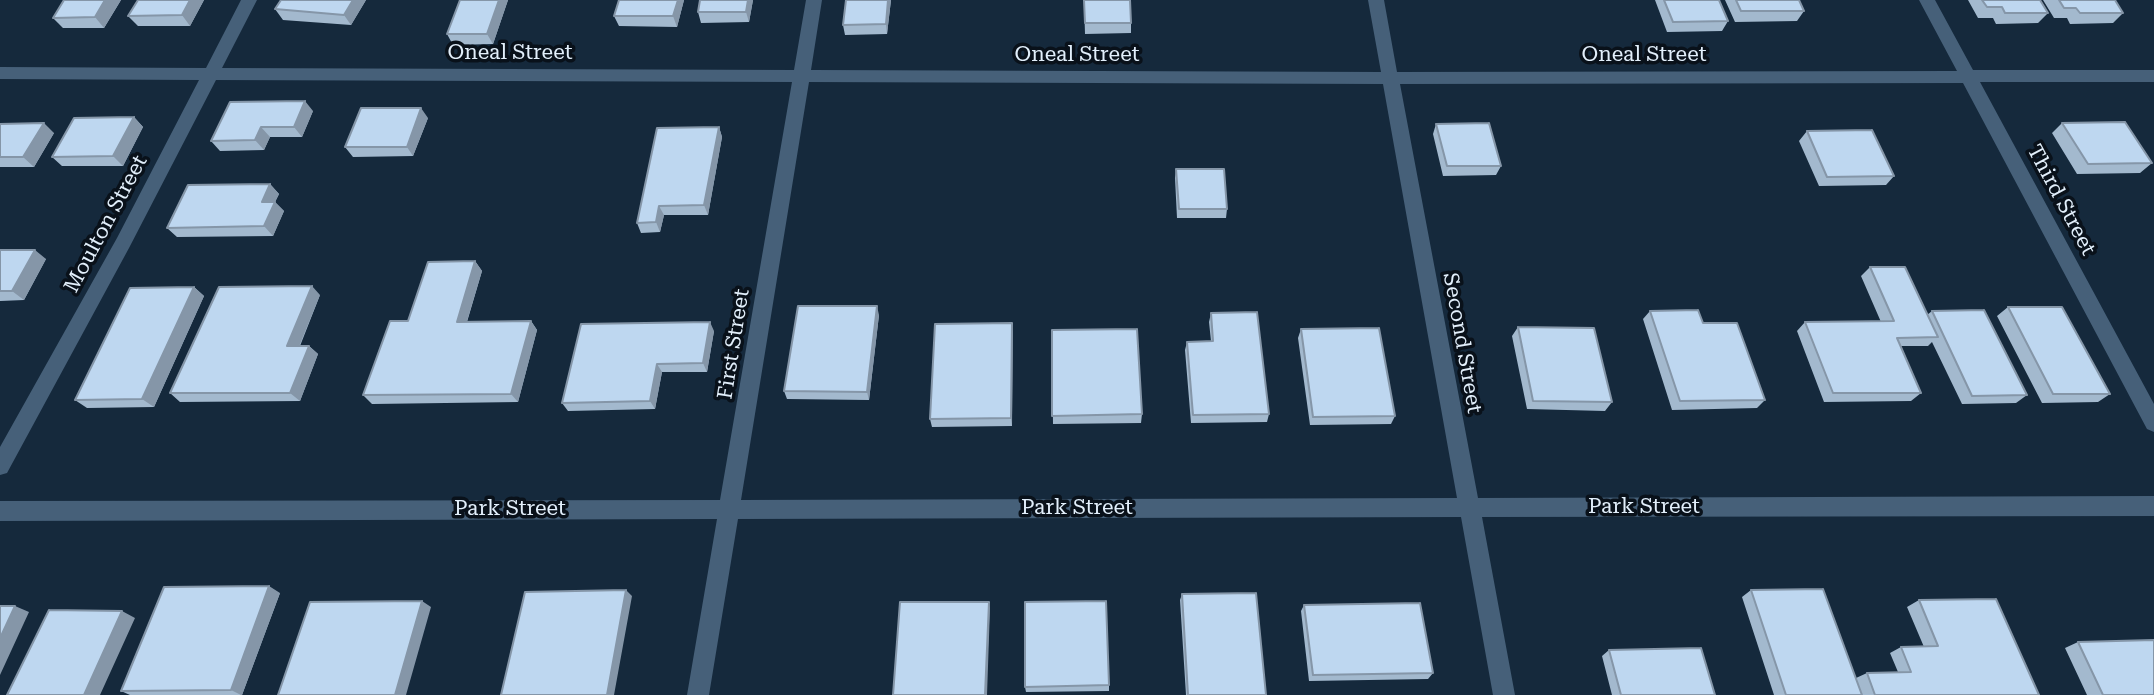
<!DOCTYPE html>
<style>
body{margin:0}
canvas{display:block;background:#15293c}
</style>
<canvas width="2154" height="695"></canvas>
<script>
const context = document.querySelector('canvas').getContext('2d');
context.lineJoin = 'round';
function shape(rows) {
  const path = new Path2D();
  for (const r of rows) {
    path.moveTo(r[0], r[1]);
    for (let i = 2; i < r.length; i += 2) path.lineTo(r[i], r[i + 1]);
  }
  return path;
}
function fillPath(path, color) {
  context.fillStyle = color;
  context.fill(path, 'evenodd');
}
function stroke(path, color, width, dash) {
  context.strokeStyle = color;
  context.lineWidth = width;
  context.lineCap = dash ? 'butt' : 'round';
  context.setLineDash(dash || []);
  context.stroke(path);
}
function write(font, color, halo, rows, align = 'center') {
  context.font = font + ' "Roboto Serif",serif';
  context.lineWidth = 7;
  context.setLineDash([]);
  context.textBaseline = 'middle';
  context.strokeStyle = halo;
  context.fillStyle = color;
  for (const [text, x, y, turn = 0] of rows) {
    context.save();
    context.translate(x, y);
    context.rotate((+turn || 0) * Math.PI / 180);
    context.textAlign = isNaN(turn) ? turn : align;
    if (halo) context.strokeText(text, 0, 0);
    context.fillText(text, 0, 0);
    context.restore();
  }
}
const minor = shape([
 [241,0,257,0,222,68,794,70,806,0,822,0,811,70,1381,72,1368,0,1384,0,1397,72,1957,71,1919,0,1935,0,1973,70,2154,70,2154,82,1980,82,2154,404,2154,432,2147,429,1963,83,1400,84,1478,498,2154,496,2154,516,1482,517,1515,695,1493,695,1461,517,738,519,709,695,687,695,717,519,0,521,0,501,720,500,792,82,216,80,129,248,7,473,0,475,0,447,117,238,199,80,0,79,0,67,206,68,241,0],
 [809,82,1383,84,1457,498,741,500,809,82]
]);
const wall = shape([
 [121,0,104,28,63,28,53,18],
 [138,0,204,0,190,26,138,26,128,16],
 [366,0,351,25,283,20,275,9],
 [460,0,508,0,493,44,453,45,447,34],
 [619,0,684,0,677,27,619,26,614,16],
 [753,0,749,22,701,23,698,12],
 [846,0,891,0,887,34,845,35,843,25],
 [1084,0,1131,23,1131,33,1085,34],
 [1655,0,1719,0,1728,21,1722,31,1667,32],
 [1725,0,1799,0,1804,11,1797,21,1735,22],
 [1968,0,2040,0,2048,13,2038,23,1996,24,1993,18,1978,18],
 [2043,0,2115,0,2123,13,2113,23,2070,24,2067,18,2054,18],
 [313,111,302,137,270,137,264,150,220,151,211,141],
 [134,117,143,127,123,166,62,166,52,157],
 [428,118,413,156,353,157,345,147],
 [2062,123,2152,163,2140,173,2077,174,2052,133],
 [0,124,54,133,34,167,0,167],
 [1436,124,1501,166,1496,175,1443,176,1433,134],
 [719,127,722,137,708,215,664,215,660,232,641,233,637,223],
 [1807,131,1894,176,1886,185,1819,186,1799,141],
 [1176,169,1227,209,1226,218,1177,218,1175,178],
 [270,184,279,194,275,202,284,211,273,236,177,237,167,228],
 [0,250,46,259,24,300,0,301],
 [475,261,482,271,467,322,531,321,537,330,518,402,372,404,363,395,408,321],
 [1870,267,1927,315,1932,311,2027,395,2016,403,1962,404,1932,342,1928,346,1901,346,1921,393,1911,401,1824,402,1797,331,1805,322,1881,322,1861,276],
 [194,287,204,296,154,407,87,408,75,400],
 [320,295,300,346,309,346,318,354,300,401,180,402,170,393],
 [2008,307,2110,394,2098,402,2042,403,1997,316],
 [1650,311,1703,323,1765,400,1757,408,1672,410,1643,319],
 [1211,313,1269,414,1267,422,1191,423,1185,350,1187,342,1211,341,1209,322],
 [879,315,869,400,787,399,784,391],
 [1012,323,1012,426,932,427,930,419],
 [1518,327,1612,402,1605,411,1527,409,1512,336],
 [1301,329,1395,416,1391,424,1310,425,1298,338],
 [1052,330,1142,414,1141,423,1053,424],
 [714,331,707,372,662,372,655,409,568,411,562,403],
 [1751,590,1862,695,1774,695,1742,597],
 [280,593,242,695,130,695,121,691],
 [1182,594,1266,695,1186,695,1180,600],
 [1919,600,2039,695,1862,695,1856,678,1867,673,1898,672,1890,653,1901,647,1924,647,1907,607],
 [1304,605,1433,673,1428,679,1309,681,1301,611],
 [2078,642,2154,695,2087,695,2065,648],
 [1609,650,1715,695,1612,695,1602,656],
 [1109,685,1109,691,1026,692,1025,687]
]);
const shadedWall = shape([
 [105,0,121,0,104,28,95,17],
 [190,0,204,0,190,26,182,15],
 [353,0,366,0,351,25,344,15],
 [499,0,508,0,493,44,487,34],
 [678,0,684,0,677,27,673,16],
 [748,0,753,0,749,22,746,12],
 [888,0,891,0,887,34,886,24],
 [305,101,313,111,302,137,294,127],
 [421,108,428,118,413,156,407,147],
 [134,117,143,127,123,166,113,156],
 [44,123,54,133,34,167,23,157],
 [261,127,270,137,264,150,255,140],
 [719,127,722,137,708,215,704,205],
 [270,184,279,194,275,202,284,211,273,236,264,226,262,202],
 [659,206,664,215,660,232,656,222],
 [35,250,46,259,24,300,12,291],
 [475,261,482,271,464,331,457,322],
 [312,286,320,295,296,354,287,346],
 [194,287,204,296,154,407,142,399],
 [877,306,879,315,869,400,867,392],
 [531,321,537,330,518,402,511,394],
 [710,322,714,331,707,372,703,363],
 [1012,323,1013,332,1012,426,1011,418],
 [309,346,318,354,300,401,290,393],
 [657,364,662,372,655,409,650,401],
 [269,586,280,593,242,695,241,695,231,690],
 [626,590,632,596,614,695,607,695],
 [422,601,431,607,406,695,395,695],
 [989,602,990,608,987,695,985,695],
 [15,606,29,612,0,675,0,638],
 [122,611,135,618,100,695,84,695]
]);
const building = shape([
 [64,0,105,0,95,17,53,18,64,0],
 [138,0,190,0,182,15,128,16,138,0],
 [281,0,353,0,344,15,275,9,281,0],
 [460,0,499,0,487,34,447,34,460,0],
 [619,0,678,0,673,16,614,16,619,0],
 [700,0,748,0,746,12,698,12,700,0],
 [846,0,888,0,886,24,843,25,846,0],
 [1084,0,1130,0,1131,23,1085,23,1084,0],
 [1664,0,1719,0,1728,21,1673,22,1664,0],
 [1736,0,1799,0,1804,11,1741,11,1736,0],
 [1982,0,2040,0,2048,13,2005,13,2002,7,1987,7,1982,0],
 [2059,0,2115,0,2123,13,2080,13,2076,8,2064,8,2059,0],
 [305,101,294,127,261,127,255,140,211,141,230,102,305,101],
 [361,108,421,108,407,147,345,147,361,108],
 [134,117,113,156,52,157,74,118,134,117],
 [2125,122,2152,163,2088,164,2062,123,2125,122],
 [44,123,23,157,0,157,0,124,44,123],
 [1489,123,1501,166,1447,166,1436,124,1489,123],
 [719,127,704,205,659,206,656,222,637,223,657,128,719,127],
 [1872,130,1894,176,1827,177,1807,131,1872,130],
 [1176,169,1224,169,1227,209,1179,209,1176,169],
 [270,184,262,202,275,202,264,226,167,228,188,185,270,184],
 [0,250,35,250,12,291,0,291,0,250],
 [475,261,457,322,531,321,511,394,363,395,390,321,408,321,428,262,475,261],
 [1870,267,1905,267,1938,337,1897,338,1921,393,1833,393,1805,322,1894,321,1870,267],
 [312,286,287,346,309,346,290,393,170,393,219,287,312,286],
 [194,287,142,399,75,400,130,288,194,287],
 [798,306,877,306,867,392,784,391,798,306],
 [2008,307,2062,307,2110,394,2053,394,2008,307],
 [1698,310,1703,323,1737,323,1765,400,1680,401,1650,311,1698,310],
 [1984,310,2027,395,1972,396,1932,311,1984,310],
 [1257,312,1269,414,1193,415,1187,342,1213,341,1211,313,1257,312],
 [710,322,703,363,657,364,650,401,562,403,581,324,710,322],
 [1012,323,1011,418,930,419,935,324,1012,323],
 [1518,327,1594,328,1612,402,1533,401,1518,327],
 [1379,328,1395,416,1313,417,1301,329,1379,328],
 [1137,329,1142,414,1052,416,1052,330,1137,329],
 [269,586,231,690,121,691,164,587,269,586],
 [1823,589,1862,695,1786,695,1751,590,1823,589],
 [626,590,607,695,501,695,525,592,626,590],
 [1256,593,1266,695,1188,695,1182,594,1256,593],
 [1996,599,2039,695,1875,695,1867,673,1911,672,1901,647,1938,646,1919,600,1996,599],
 [422,601,395,695,278,695,310,602,422,601],
 [1106,601,1109,685,1025,687,1025,602,1106,601],
 [900,602,989,602,985,695,893,695,900,602],
 [1420,603,1433,673,1313,675,1304,605,1420,603],
 [0,606,15,606,0,638,0,606],
 [49,610,122,611,84,695,7,695,49,610],
 [2154,640,2154,695,2103,695,2078,642,2154,640],
 [1701,648,1715,695,1621,695,1609,650,1701,648]
]);
const streetNames = [
 ["Oneal Street",510,53],
 ["Oneal Street",1077,55],
 ["Oneal Street",1644,55],
 ["Third Street",2061,200,62],
 ["Moulton Street",106,224,-62],
 ["Second Street",1462,343,80],
 ["First Street",734,344,-81],
 ["Park Street",1644,507],
 ["Park Street",1077,508],
 ["Park Street",510,509]
];
fillPath(minor, '#466079');
fillPath(wall, '#a3b9ce');
fillPath(shadedWall, '#8596a8');
fillPath(building, '#bed7f0');
stroke(building, '#8596a8', 2);
write('21px', '#e2effb', '#09111a', streetNames);
</script>
